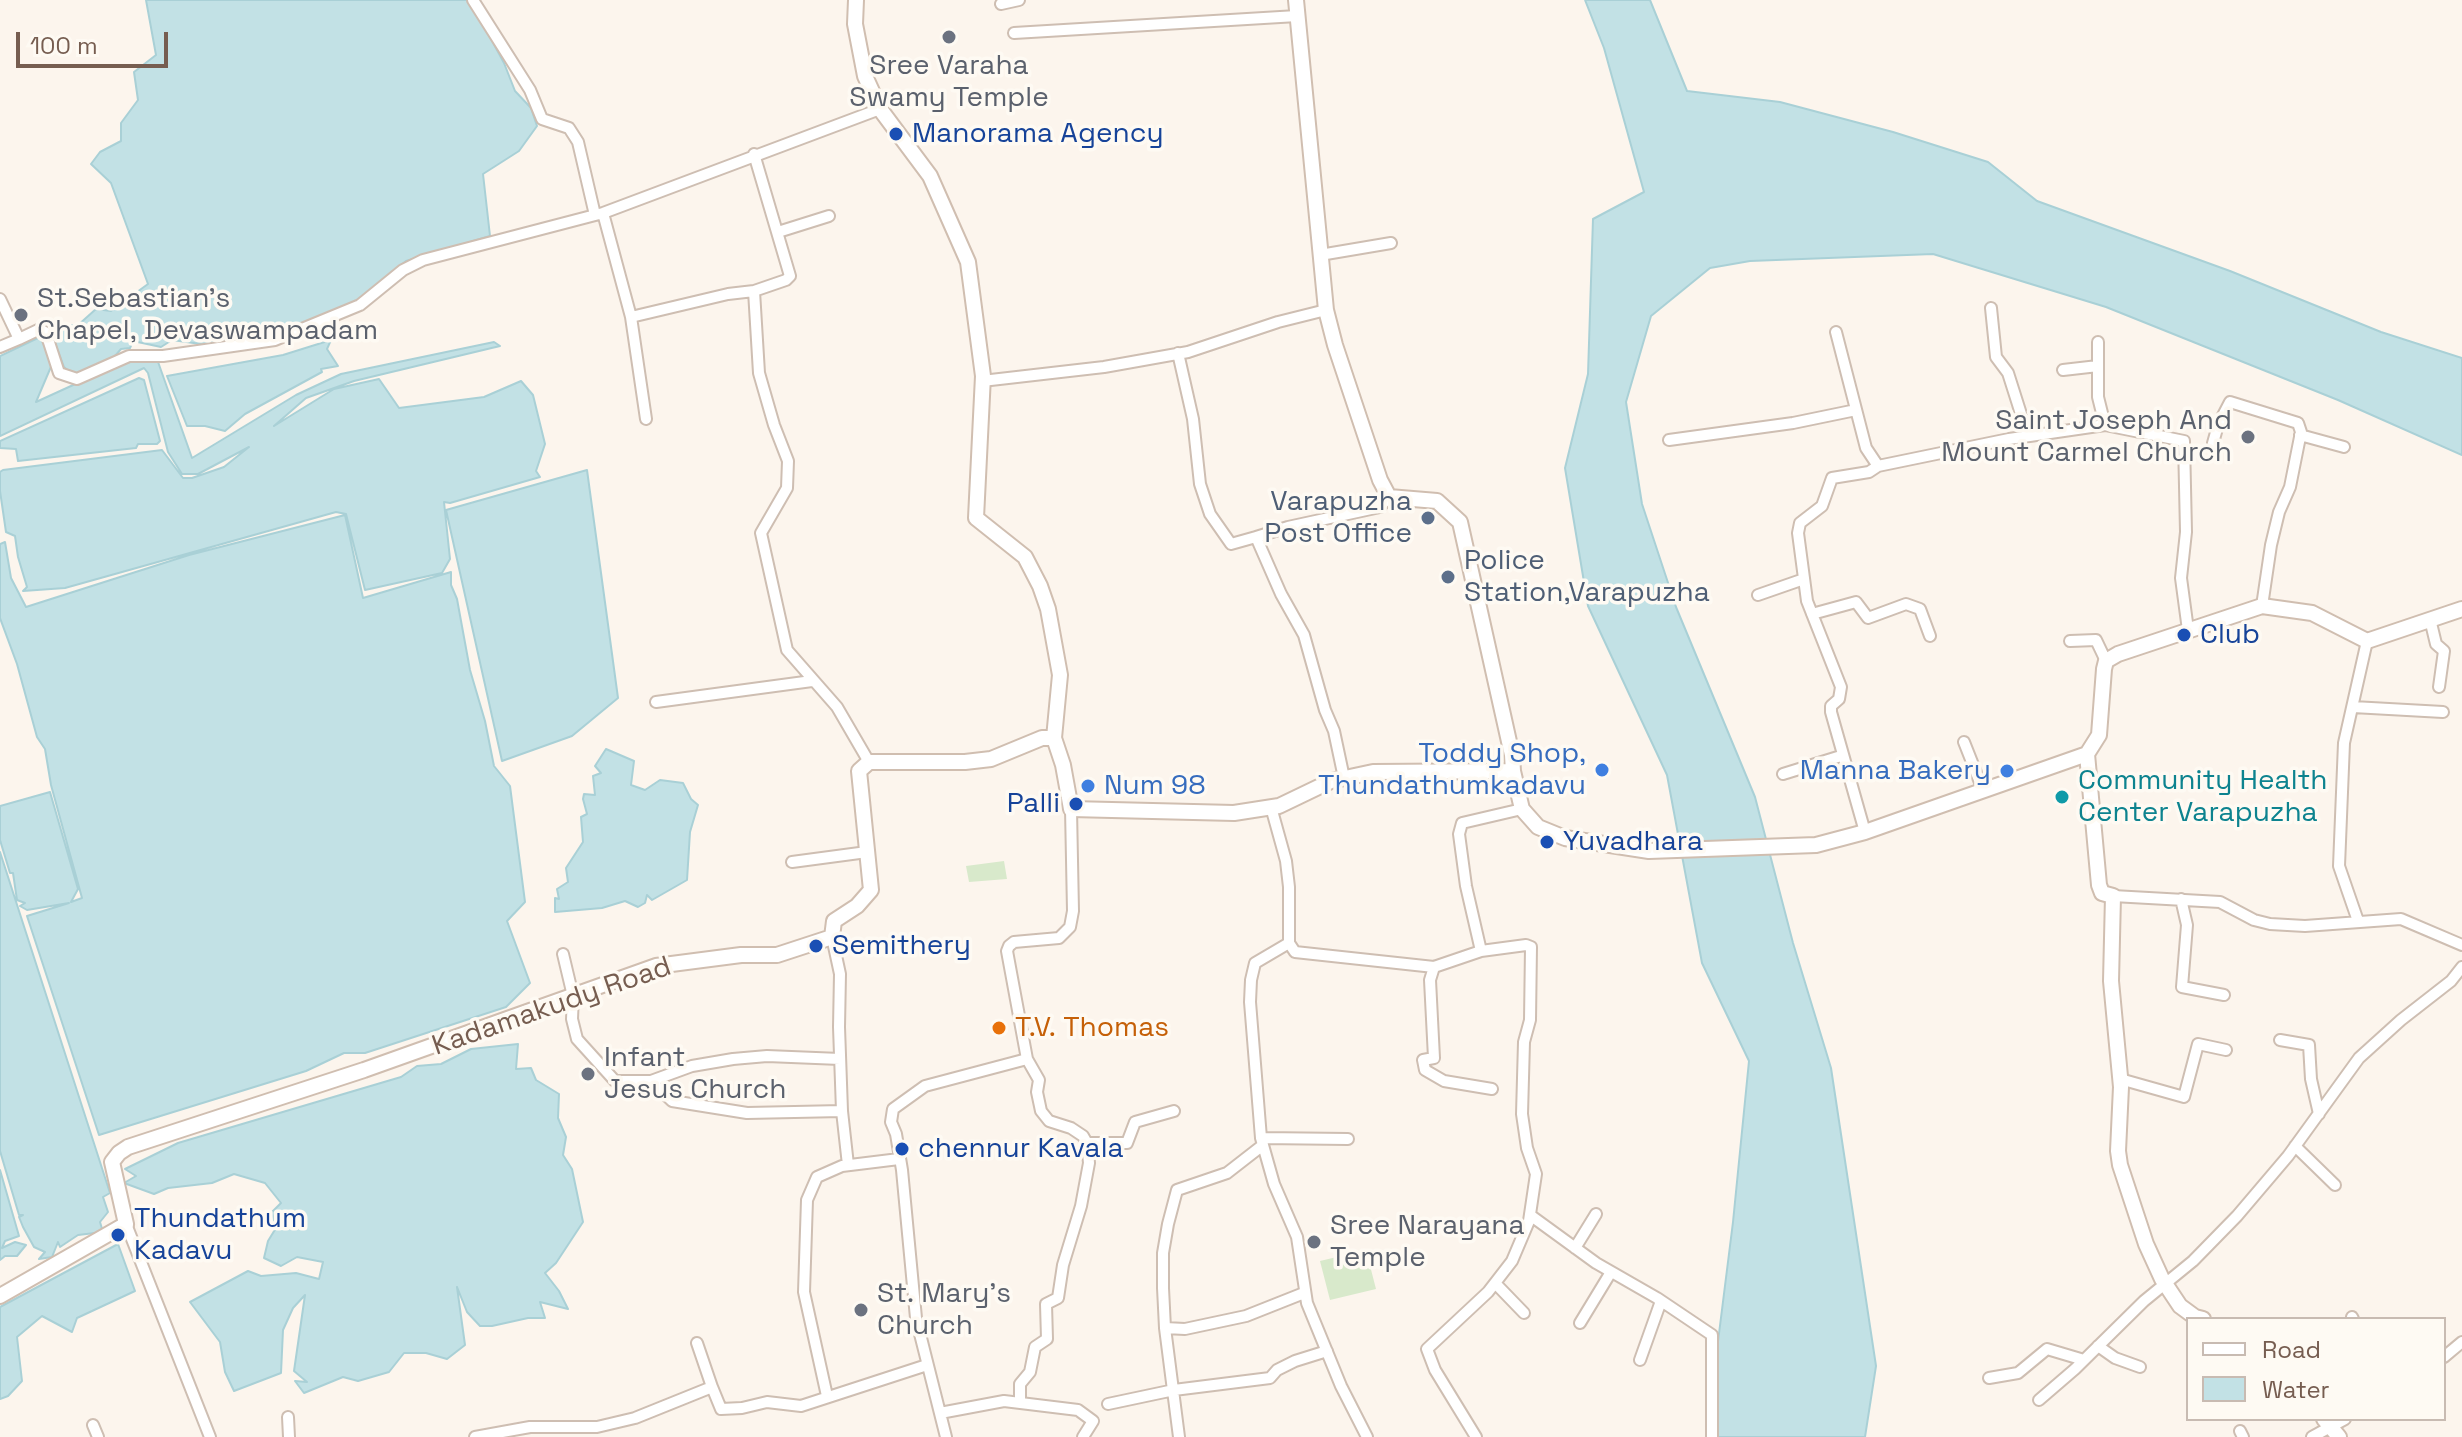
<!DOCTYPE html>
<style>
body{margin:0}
#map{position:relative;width:2462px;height:1437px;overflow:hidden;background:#fcf5ed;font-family:"Space Grotesk",sans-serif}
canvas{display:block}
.legend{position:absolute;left:2186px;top:1317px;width:260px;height:104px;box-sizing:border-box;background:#fefaf3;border:2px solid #c8bbb2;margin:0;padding:10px 14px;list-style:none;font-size:24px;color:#765d50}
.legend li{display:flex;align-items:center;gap:16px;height:40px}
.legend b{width:40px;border:2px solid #c8bbb2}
.scale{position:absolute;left:16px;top:32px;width:152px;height:36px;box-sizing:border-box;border:4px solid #765d50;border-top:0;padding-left:10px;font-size:24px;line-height:28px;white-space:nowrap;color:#765d50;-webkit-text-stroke:6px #fefaf3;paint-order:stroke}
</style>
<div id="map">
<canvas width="2462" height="1437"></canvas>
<ul class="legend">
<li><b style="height:10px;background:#fff"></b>Road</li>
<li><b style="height:22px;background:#c2e1e5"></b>Water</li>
</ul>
<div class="scale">100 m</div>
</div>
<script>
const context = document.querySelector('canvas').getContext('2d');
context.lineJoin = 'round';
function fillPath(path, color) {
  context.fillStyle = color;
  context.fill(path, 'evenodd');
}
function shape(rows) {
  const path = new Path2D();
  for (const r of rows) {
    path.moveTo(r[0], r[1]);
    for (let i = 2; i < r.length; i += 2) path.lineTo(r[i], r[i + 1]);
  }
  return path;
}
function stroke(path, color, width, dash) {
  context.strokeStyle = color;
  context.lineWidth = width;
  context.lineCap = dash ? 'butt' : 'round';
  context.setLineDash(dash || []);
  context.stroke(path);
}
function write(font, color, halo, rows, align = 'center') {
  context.font = font + ' "Space Grotesk",sans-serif';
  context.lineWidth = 7;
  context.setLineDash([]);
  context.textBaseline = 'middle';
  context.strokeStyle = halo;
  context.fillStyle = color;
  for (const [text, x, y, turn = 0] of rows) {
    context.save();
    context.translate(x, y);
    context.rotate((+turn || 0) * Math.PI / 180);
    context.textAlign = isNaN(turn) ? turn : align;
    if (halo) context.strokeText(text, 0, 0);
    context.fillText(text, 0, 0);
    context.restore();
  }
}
const green = shape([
 [1004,861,1007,879,969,882,966,866],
 [1366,1250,1376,1289,1330,1300,1320,1261]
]);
const water = shape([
 [146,0,470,0,504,63,515,91,531,108,537,126,519,151,483,174,490,236,406,261,353,306,271,340,208,345,172,340,161,347,133,341,130,348,121,349,109,363,78,373,71,373,64,367,51,332,60,324,77,326,96,309,111,311,148,284,111,183,91,164,100,152,121,141,121,123,138,100,134,72,156,55,146,0],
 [1585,0,1650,0,1687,91,1780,102,1893,132,1988,162,2037,201,2230,271,2381,332,2462,358,2462,455,2338,400,2106,307,1933,254,1750,261,1710,268,1651,316,1626,402,1642,504,1676,607,1755,797,1793,943,1831,1068,1876,1366,1865,1437,1706,1437,1733,1222,1749,1061,1702,963,1667,775,1588,606,1565,468,1588,374,1593,219,1644,192,1604,48,1585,0],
 [40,337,53,362,36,402,130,359,157,359,192,458,296,395,341,374,494,342,500,346,354,381,306,398,274,426,334,389,379,379,399,408,484,397,521,381,533,395,545,444,536,471,540,477,450,503,444,502,450,559,442,573,365,590,346,514,336,512,65,588,23,591,27,587,18,557,15,536,6,532,0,491,0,472,3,470,162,450,183,478,192,478,224,467,249,447,198,474,182,474,168,452,148,373,144,368,0,436,0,356,40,337],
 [331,340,327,349,338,366,321,369,322,372,245,414,225,431,205,426,187,426,167,376,283,355,331,340],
 [139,378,144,380,160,441,157,444,138,444,136,448,18,461,16,449,0,448,0,441,139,378],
 [587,470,618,698,572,736,502,761,446,510,587,470],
 [345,515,363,598,451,572,451,585,457,599,470,670,485,721,494,766,510,786,525,902,507,921,530,983,506,1007,365,1053,344,1053,306,1071,99,1135,27,916,69,903,27,910,20,906,25,903,17,900,13,873,10,873,0,840,0,806,50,792,78,889,71,902,82,898,51,785,45,749,37,737,17,664,0,618,0,544,5,542,11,578,26,607,189,555,345,515],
 [606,749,634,761,631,785,645,790,660,780,683,783,691,799,698,805,690,832,687,880,652,900,647,895,645,903,638,907,625,901,602,908,555,912,555,898,559,899,557,889,568,882,566,868,583,842,581,817,587,814,583,799,584,794,595,795,593,776,601,773,595,766,606,749],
 [0,852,110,1193,103,1197,108,1212,100,1222,103,1232,78,1235,60,1247,58,1242,52,1257,39,1259,45,1252,34,1247,23,1227,19,1217,23,1215,19,1215,0,1151,0,852],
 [518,1044,516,1069,531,1068,536,1080,559,1094,558,1118,566,1137,563,1155,572,1169,583,1222,556,1263,545,1273,559,1291,568,1309,540,1302,545,1318,528,1318,492,1326,480,1326,467,1312,457,1287,465,1345,447,1359,426,1353,404,1353,389,1372,358,1381,343,1377,304,1393,295,1381,307,1382,294,1371,305,1295,293,1308,283,1330,281,1373,234,1391,225,1372,220,1342,190,1302,248,1271,261,1276,296,1273,319,1279,323,1262,297,1257,281,1266,264,1258,268,1241,276,1228,272,1212,281,1203,265,1183,234,1174,212,1183,168,1188,154,1194,124,1183,136,1176,125,1169,178,1143,401,1077,417,1066,441,1064,471,1049,518,1044],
 [0,1170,19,1236,5,1241,2,1248,15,1242,26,1245,17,1256,5,1256,0,1260,0,1170],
 [118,1244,135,1291,77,1318,72,1332,42,1316,17,1337,22,1381,8,1396,0,1399,0,1307,118,1244]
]);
const street = shape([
 [473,0,530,90,542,119,569,128,578,142,595,215],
 [1001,4,1019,0],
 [1014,33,1297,16],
 [603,213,631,317,646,419],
 [778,232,829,216],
 [1320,255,1391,243],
 [754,291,759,373,774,425,788,461,787,488,761,533,787,650,837,707,869,762],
 [0,299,19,339,40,329,46,333,59,373,77,379,129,356,163,356,275,340,360,305,403,270,423,260,603,213,880,109],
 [1991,308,1996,357,2008,373,2028,436],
 [631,317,728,294,754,291,786,280,790,276,754,154],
 [1836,332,1866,448,1878,466,1869,472,1832,478,1822,506,1800,523,1798,533,1807,601,1841,687,1839,699,1831,706,1831,712,1865,832],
 [2098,342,2098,397,2105,425],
 [0,347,19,339],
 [1178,353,1193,419,1200,484,1210,514,1231,544,1256,537],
 [2063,370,2098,366],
 [982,381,1104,367,1188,352,1278,322,1326,310],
 [2300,435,2344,447],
 [1669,440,1793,423,1856,410],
 [2213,443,2218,425,2230,402,2298,423,2301,432,2290,487,2279,512,2271,545,2262,606],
 [1878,466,2009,439,2105,425,2184,441,2186,532,2181,578,2188,630],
 [1758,595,1804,579],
 [1812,614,1856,602,1868,618,1906,604,1920,609,1930,636],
 [2430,619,2436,644,2444,651,2439,687],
 [2070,641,2096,640,2106,661],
 [656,702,812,681],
 [2353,707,2443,712],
 [1964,742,1983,790],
 [1783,774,1841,756],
 [1344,778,1334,731,1325,710,1304,635,1281,594,1256,537,1288,527,1380,507,1389,497],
 [1271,807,1286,861,1289,887,1289,943,1255,963,1251,980,1250,1002,1261,1138,1274,1184,1297,1237,1307,1303,1341,1386,1367,1437],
 [792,862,867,852],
 [2113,896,2220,902,2254,920,2270,924,2305,926,2401,919,2462,945],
 [2181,899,2187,925,2182,987,2224,995],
 [2358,921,2339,866,2344,743,2367,641],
 [832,937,840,974,839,1027,842,1111,848,1165],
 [1289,943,1295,952,1434,967],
 [1481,951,1434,967,1430,980,1434,1058,1423,1060,1425,1070,1444,1081,1492,1089],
 [563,954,573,996,572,1019,577,1039,615,1081,651,1081,672,1101,747,1113,842,1111],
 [2280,1040,2309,1045,2311,1079,2319,1114],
 [2120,1079,2184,1097,2198,1044,2226,1050],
 [651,1081,692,1066,733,1059,767,1056,840,1059],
 [1261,1138,1348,1139],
 [1087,1143,1127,1143,1135,1122,1174,1111],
 [2295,1146,2335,1185],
 [1530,1215,1596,1263,1657,1298,1712,1335,1712,1437],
 [126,1224,210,1437],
 [1575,1248,1596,1214],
 [1495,1283,1524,1313],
 [2352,1317,2353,1319],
 [1580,1323,1611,1272],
 [1165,1328,1185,1329,1246,1316,1304,1293],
 [697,1343,712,1387],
 [2098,1346,2115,1358,2140,1367],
 [2444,1357,2462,1342],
 [1640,1360,1661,1301],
 [1989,1378,2018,1373,2047,1349,2084,1360],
 [827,1396,804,1292,807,1200,817,1177,842,1166,899,1159],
 [2039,1400,2075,1369,2144,1301,2193,1261,2237,1216,2288,1156,2359,1058,2401,1020,2451,981,2462,967],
 [1020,1402,1020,1384,1030,1372,1035,1347,1047,1339,1046,1304,1058,1298,1063,1265,1081,1206,1089,1163,1087,1143,1083,1136,1071,1128,1049,1121,1041,1111,1037,1092,1039,1080,1027,1059],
 [1108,1404,1174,1390,1270,1378,1277,1370,1295,1361,1327,1351],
 [940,1413,1004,1401,1078,1410,1093,1421,1083,1437],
 [288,1417,289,1437],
 [93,1425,98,1437],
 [2240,1431,2243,1437],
 [475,1437,530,1427,597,1427,635,1418,712,1387,721,1409,742,1408,767,1402,801,1406,927,1365],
 [946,1437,916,1318,902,1170,896,1134,891,1122,893,1109,925,1086,1027,1059,1007,951,1009,946,1014,942,1059,938,1070,927,1073,911,1071,809],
 [1179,1437,1165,1328,1163,1288,1163,1253,1168,1224,1177,1190,1227,1173,1263,1145],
 [1476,1437,1435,1370,1427,1349,1488,1292,1512,1261,1529,1221,1536,1174,1527,1148,1522,1114,1524,1042,1530,1020,1531,947,1526,945,1481,951,1466,886,1459,834,1462,823,1522,809],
 [2312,1437,2345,1419]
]);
const secondary = shape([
 [856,0,855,24,865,76,880,109,930,176,968,262,983,376,976,518,1025,557,1040,586,1048,609,1060,675,1054,738,1063,765,1071,809,1234,813,1279,806,1331,781,1373,772,1513,771],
 [1296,0,1326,310,1335,345,1380,480,1389,497,1437,501,1460,522,1512,755,1513,771,1522,809,1538,827,1565,838,1649,851,1816,845,1865,832,2087,754,2099,735,2104,669,2106,661,2118,654,2262,606,2312,613,2367,641,2462,609],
 [2087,754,2099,885,2102,893,2113,896,2111,981,2121,1087,2118,1151,2120,1165,2146,1244,2162,1279,2180,1306,2195,1317,2203,1319],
 [0,1296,126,1224,112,1162,119,1153,128,1147,364,1070,656,966,741,955,777,955,832,937,834,921,857,906,871,890,859,771,869,762,965,762,991,759,1042,738,1054,738],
 [2324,1419,2339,1437]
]);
const markers = [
 [949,37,8,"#6b7280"],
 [896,134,8,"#1a4fb4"],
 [21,315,8,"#6b7280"],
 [2248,437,8,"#6b7280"],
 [1428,518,8,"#5c6f8a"],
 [1448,577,8,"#5c6f8a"],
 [2184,635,8,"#1a4fb4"],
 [1602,770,8,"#3f7fe0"],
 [2007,771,8,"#3f7fe0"],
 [1088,786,8,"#3f7fe0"],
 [2062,797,8,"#0f9aa8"],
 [1076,804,8,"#1a4fb4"],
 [1547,842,8,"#1a4fb4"],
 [816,946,8,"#1a4fb4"],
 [999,1028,8,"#e8710a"],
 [588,1074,8,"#6b7280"],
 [902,1149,8,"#1a4fb4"],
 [118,1235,8,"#1a4fb4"],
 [1314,1242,8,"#6b7280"],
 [861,1310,8,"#6b7280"]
];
const worshipNames = [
 ["Sree Varaha",949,66,"center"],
 ["Swamy Temple",949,98,"center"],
 ["St.Sebastian's",37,299],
 ["Chapel, Devaswampadam",37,331],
 ["Saint Joseph And",2232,421,"right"],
 ["Mount Carmel Church",2232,453,"right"],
 ["Infant",604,1058],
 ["Jesus Church",604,1090],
 ["Sree Narayana",1330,1226],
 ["Temple",1330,1258],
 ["St. Mary's",877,1294],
 ["Church",877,1326]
];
const transitNames = [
 ["Manorama Agency",912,134],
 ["Club",2200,635],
 ["Palli",1060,804,"right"],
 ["Yuvadhara",1563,842],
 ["Semithery",832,946],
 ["chennur Kavala",918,1149],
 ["Thundathum",134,1219],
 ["Kadavu",134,1251]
];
const serviceNames = [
 ["Varapuzha",1412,502],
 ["Post Office",1412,534],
 ["Police",1464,561,"left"],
 ["Station,Varapuzha",1464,593,"left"]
];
const shopNames = [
 ["Toddy Shop,",1586,754],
 ["Thundathumkadavu",1586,786],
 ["Manna Bakery",1991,771],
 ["Num 98",1104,786,"left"]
];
const cultureNames = [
 ["Community Health",2078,781],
 ["Center Varapuzha",2078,813]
];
const streetNames = [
 ["Kadamakudy Road",552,1007,-19]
];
const foodNames = [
 ["T.V. Thomas",1015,1028]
];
fillPath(green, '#d8e9cb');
fillPath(water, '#c2e1e5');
stroke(water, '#a9d0d6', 2);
stroke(street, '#cebeb2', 14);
stroke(secondary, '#d0beb0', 18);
stroke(street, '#fff', 10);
stroke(secondary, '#fff', 14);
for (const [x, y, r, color] of markers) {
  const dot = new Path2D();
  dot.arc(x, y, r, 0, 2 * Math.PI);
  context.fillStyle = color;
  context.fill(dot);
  stroke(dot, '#fefaf3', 3);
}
write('28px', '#5b616d', '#fefaf3', worshipNames, 'left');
write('28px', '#164399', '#fefaf3', transitNames, 'left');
write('28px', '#4e5e75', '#fefaf3', serviceNames, 'right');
write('28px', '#366cbe', '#fefaf3', shopNames, 'right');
write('28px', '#0d838f', '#fefaf3', cultureNames, 'left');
write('28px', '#765d50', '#fefaf3', streetNames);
write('28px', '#c56008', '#fefaf3', foodNames, 'left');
</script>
